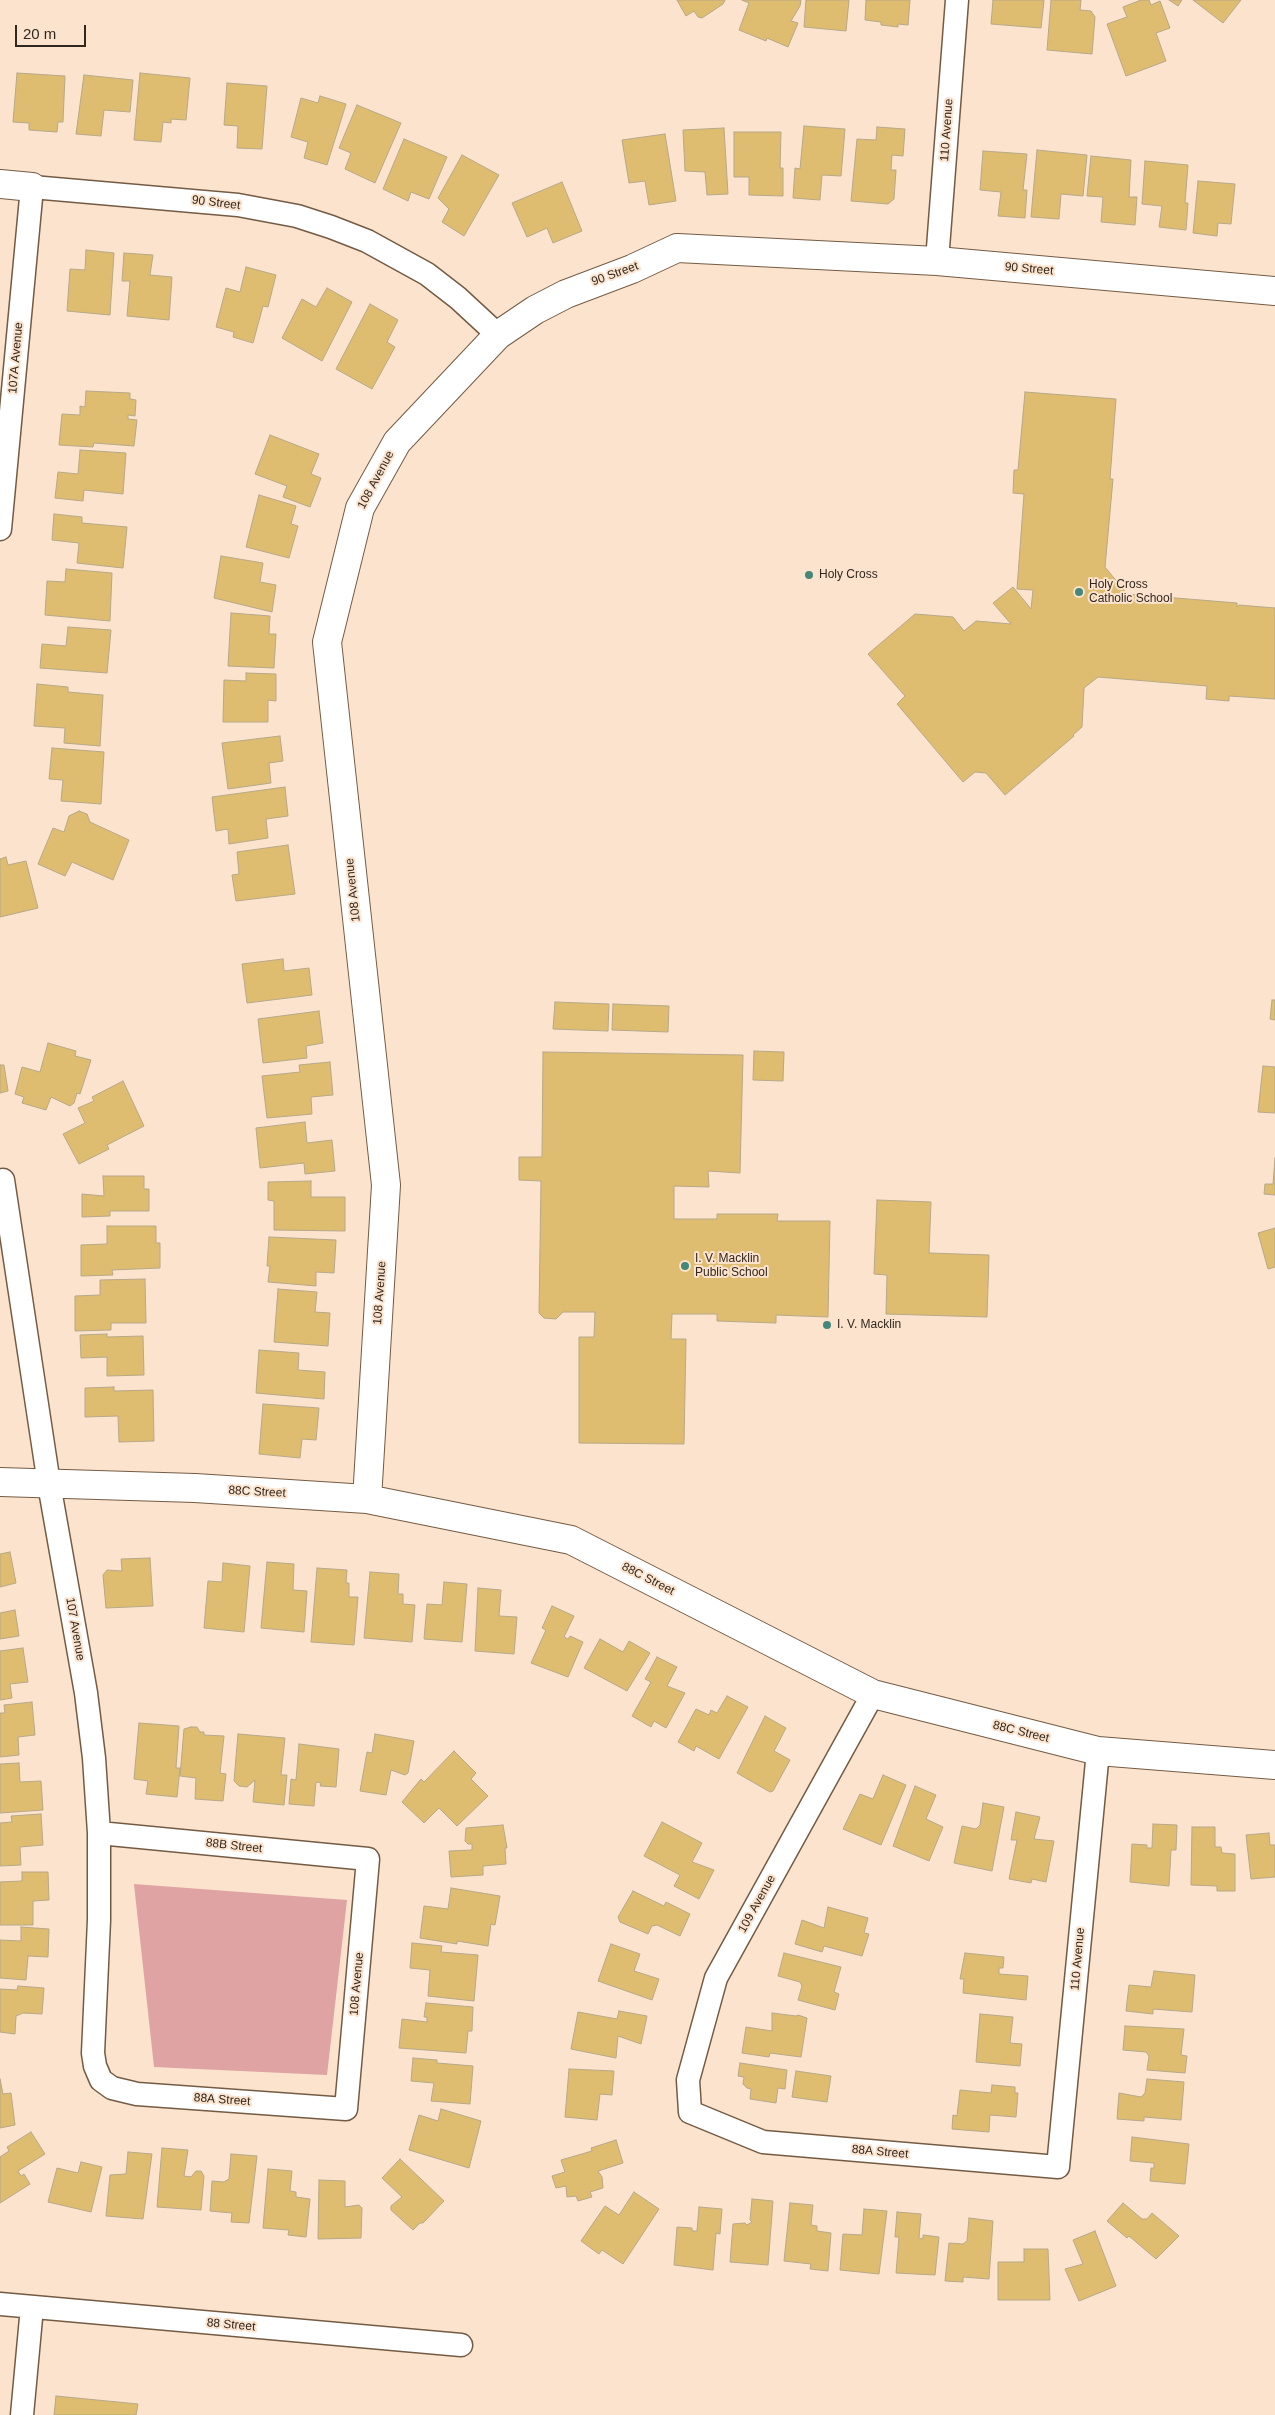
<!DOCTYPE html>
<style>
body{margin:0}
#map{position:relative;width:1275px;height:2415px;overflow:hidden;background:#fbe3ce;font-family:Arial,sans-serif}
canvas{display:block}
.scale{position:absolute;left:15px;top:25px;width:71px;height:22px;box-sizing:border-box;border:2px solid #32271d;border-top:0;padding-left:6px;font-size:15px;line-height:18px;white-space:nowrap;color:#32271d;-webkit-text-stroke:4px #fbe3ce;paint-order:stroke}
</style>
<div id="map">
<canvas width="1275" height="2415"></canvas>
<div class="scale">20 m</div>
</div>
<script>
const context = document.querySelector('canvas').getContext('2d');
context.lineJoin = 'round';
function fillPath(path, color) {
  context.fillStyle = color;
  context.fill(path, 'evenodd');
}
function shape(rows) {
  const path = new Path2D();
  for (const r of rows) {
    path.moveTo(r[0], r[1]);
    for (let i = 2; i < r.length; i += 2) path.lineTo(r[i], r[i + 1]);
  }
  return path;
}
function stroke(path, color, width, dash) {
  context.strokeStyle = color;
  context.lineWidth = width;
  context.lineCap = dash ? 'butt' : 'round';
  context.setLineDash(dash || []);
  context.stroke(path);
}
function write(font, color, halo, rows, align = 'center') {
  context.font = font + ' Arial,sans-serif';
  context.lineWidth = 4;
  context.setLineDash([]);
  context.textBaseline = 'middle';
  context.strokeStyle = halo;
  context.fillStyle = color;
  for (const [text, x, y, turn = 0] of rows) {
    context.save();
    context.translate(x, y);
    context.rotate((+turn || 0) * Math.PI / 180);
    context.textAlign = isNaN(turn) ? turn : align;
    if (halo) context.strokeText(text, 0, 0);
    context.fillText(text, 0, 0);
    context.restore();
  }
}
const green = shape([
 [134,1884,347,1900,327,2075,154,2067]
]);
const building = shape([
 [677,0,725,0,723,4,702,18,698,17,694,11,686,16,677,0],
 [742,0,801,0,800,6,791,21,798,23,788,47,767,38,766,41,739,30,749,3,742,0],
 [806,0,849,0,846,31,804,27,806,0],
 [866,0,910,0,908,25,898,24,898,27,881,25,881,22,865,20,866,0],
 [993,0,1044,0,1041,28,991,24,993,0],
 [1051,0,1081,0,1080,10,1091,11,1095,17,1092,54,1047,50,1051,0],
 [1141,0,1149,0,1151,5,1160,1,1170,28,1156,33,1166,61,1126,76,1107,24,1127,17,1123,7,1141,0],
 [1169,0,1182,0,1178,6,1169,0],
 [1193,0,1241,0,1223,23,1193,0],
 [17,73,65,76,63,122,58,122,57,132,29,130,29,123,13,122,17,73],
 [140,73,190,78,186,120,171,119,171,123,163,122,161,142,134,140,140,73],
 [84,75,133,80,130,112,104,110,101,136,76,134,84,75],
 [227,83,267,86,262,149,237,148,238,126,224,125,227,83],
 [320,96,346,104,327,165,304,158,308,142,291,137,301,98,318,103,320,96],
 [357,105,401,123,375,183,345,169,351,153,339,148,357,105],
 [804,126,845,129,841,176,822,175,820,200,793,198,795,168,800,169,804,126],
 [877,127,905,129,903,156,892,155,891,170,896,170,894,199,888,204,851,201,857,139,876,140,877,127],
 [724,128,728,194,707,195,705,172,685,171,683,130,724,128],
 [734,132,781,132,780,168,783,168,783,196,749,195,749,177,734,177,734,132],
 [665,134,676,201,649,205,645,181,629,183,622,140,665,134],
 [404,139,447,157,429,199,411,192,408,201,383,189,404,139],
 [1037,150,1087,155,1083,196,1061,194,1059,219,1031,217,1037,150],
 [983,151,1027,154,1023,190,1027,190,1025,218,998,216,1001,192,980,190,983,151],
 [462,155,499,175,464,236,442,222,449,209,438,198,462,155],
 [1091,156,1131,160,1129,197,1137,197,1135,225,1101,222,1103,197,1087,196,1091,156],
 [1145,161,1188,165,1185,203,1188,203,1186,230,1159,227,1162,206,1142,204,1145,161],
 [1198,181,1235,184,1231,224,1218,223,1217,236,1193,233,1198,181],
 [562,182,582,231,553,243,547,228,527,237,512,203,562,182],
 [86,250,114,253,110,315,67,311,70,269,85,270,86,250],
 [124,253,153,255,150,275,172,277,169,320,127,316,130,281,122,281,124,253],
 [246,267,276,275,268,307,263,306,253,343,233,337,234,332,216,327,226,288,240,292,246,267],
 [327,288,352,302,322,361,282,338,302,299,316,307,327,288],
 [370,304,398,320,387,342,395,347,372,389,336,369,370,304],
 [86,391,130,393,130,399,136,400,135,416,128,415,128,419,137,420,134,446,94,443,93,447,59,445,62,414,80,415,80,406,85,407,86,391],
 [1025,392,1116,399,1110,479,1113,479,1105,567,1127,594,1237,603,1237,607,1239,605,1275,608,1275,699,1229,696,1229,701,1206,699,1207,686,1098,677,1084,688,1082,727,1073,735,1074,736,1005,795,986,773,975,772,963,782,897,704,905,696,868,654,915,614,953,617,964,631,976,621,1011,624,993,603,1013,587,1031,609,1033,590,1017,589,1024,494,1013,493,1014,470,1018,470,1025,392],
 [270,435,319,454,311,474,321,478,310,507,283,497,287,486,255,474,270,435],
 [80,450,126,453,123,494,84,490,83,501,55,498,58,472,78,474,80,450],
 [259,495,296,506,291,524,298,526,289,558,246,547,259,495],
 [54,514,82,517,82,523,127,527,123,568,77,563,79,543,52,540,54,514],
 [221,556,263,563,260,582,276,585,272,612,214,598,221,556],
 [66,569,112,573,110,621,45,615,47,581,65,582,66,569],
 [231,613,270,616,269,634,276,634,274,668,228,666,231,613],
 [68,627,111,630,107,673,40,668,42,644,66,646,68,627],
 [246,673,276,674,276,701,268,700,268,722,223,722,224,680,246,681,246,673],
 [37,684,68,687,68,692,103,695,100,746,64,743,65,728,34,726,37,684],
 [280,736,283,761,269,763,271,783,228,789,222,743,280,736],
 [52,748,104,752,101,804,61,801,63,780,49,779,52,748],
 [285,787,288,816,266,819,268,838,229,844,228,829,216,831,212,797,285,787],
 [79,811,87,814,90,822,129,840,113,880,72,862,65,876,38,864,53,828,64,832,69,816,79,811],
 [288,845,295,894,236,901,232,875,239,874,237,852,288,845],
 [6,857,8,865,26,861,38,908,0,917,0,859,6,857],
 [283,959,284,971,309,968,312,995,247,1003,242,964,283,959],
 [1272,1000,1275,1000,1275,1020,1270,1019,1272,1000],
 [555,1002,609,1004,608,1031,553,1029,555,1002],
 [613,1004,669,1006,668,1032,612,1030,613,1004],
 [319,1011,323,1043,306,1046,307,1058,263,1063,258,1019,319,1011],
 [48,1043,76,1051,75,1056,91,1060,80,1094,77,1093,74,1103,70,1106,51,1097,46,1110,22,1103,24,1097,15,1094,22,1067,40,1072,48,1043],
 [754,1051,784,1052,783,1081,753,1080,754,1051],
 [543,1052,743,1055,740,1173,708,1171,709,1187,674,1186,674,1219,717,1219,717,1214,778,1214,777,1221,830,1221,828,1317,776,1315,776,1323,717,1321,717,1314,672,1314,671,1339,686,1339,684,1444,579,1443,579,1337,594,1337,595,1312,563,1312,556,1319,544,1318,539,1313,541,1181,519,1180,519,1157,542,1157,543,1052],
 [330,1062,333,1095,311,1097,312,1114,267,1118,262,1076,300,1072,299,1065,330,1062],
 [0,1065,4,1065,8,1091,0,1093,0,1065],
 [1263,1066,1275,1067,1275,1113,1258,1112,1263,1066],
 [123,1081,144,1126,107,1145,109,1149,79,1164,63,1134,85,1123,78,1108,94,1101,92,1097,123,1081],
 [305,1122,307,1143,332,1140,335,1171,305,1174,304,1163,260,1168,256,1128,305,1122],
 [1275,1158,1275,1195,1264,1194,1265,1184,1273,1184,1275,1158],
 [103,1176,144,1176,144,1189,149,1189,149,1211,110,1211,110,1216,82,1217,82,1194,104,1196,103,1176],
 [311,1181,311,1197,345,1197,345,1231,274,1230,274,1201,268,1200,268,1182,311,1181],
 [877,1200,931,1202,929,1253,989,1255,987,1317,886,1314,887,1275,874,1274,877,1200],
 [107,1226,156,1226,156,1243,160,1243,160,1268,112,1270,113,1275,81,1276,81,1245,107,1244,107,1226],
 [1275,1228,1275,1267,1268,1269,1258,1233,1275,1228],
 [269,1237,336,1240,334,1273,316,1272,316,1286,268,1282,270,1266,267,1266,269,1237],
 [145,1279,146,1323,111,1323,111,1330,75,1331,75,1296,100,1295,100,1280,145,1279],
 [278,1289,317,1292,315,1312,330,1313,328,1346,274,1342,278,1289],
 [107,1334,107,1337,143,1336,144,1375,107,1376,107,1357,81,1358,80,1335,107,1334],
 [259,1350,299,1353,298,1370,325,1372,324,1399,256,1393,259,1350],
 [114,1387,114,1391,153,1390,154,1441,119,1442,118,1416,85,1417,85,1388,114,1387],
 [263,1404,319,1408,316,1440,302,1439,300,1458,259,1454,263,1404],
 [10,1552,16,1583,0,1587,0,1554,10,1552],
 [150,1558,153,1606,106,1608,103,1575,107,1570,122,1571,121,1559,150,1558],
 [267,1562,294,1564,293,1590,307,1591,304,1632,261,1628,267,1562],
 [223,1563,250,1566,244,1632,204,1628,208,1581,222,1582,223,1563],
 [317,1568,347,1570,346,1583,349,1583,349,1597,358,1597,354,1645,311,1642,317,1568],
 [370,1572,399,1574,398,1594,403,1594,403,1604,415,1605,412,1642,364,1638,370,1572],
 [444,1582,467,1584,462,1642,424,1639,427,1604,442,1605,444,1582],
 [478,1588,501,1590,499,1616,517,1617,514,1654,475,1651,478,1588],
 [552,1606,574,1616,564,1637,568,1639,570,1636,583,1642,568,1677,531,1663,546,1630,542,1628,552,1606],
 [15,1610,19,1636,0,1639,0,1613,15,1610],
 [600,1639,623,1652,629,1641,650,1653,627,1691,584,1668,600,1639],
 [23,1648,28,1682,10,1684,12,1698,0,1700,0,1651,23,1648],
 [657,1657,677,1667,667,1686,685,1693,666,1728,654,1721,651,1727,632,1716,651,1682,645,1679,657,1657],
 [727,1696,748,1707,719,1759,696,1746,694,1751,678,1742,696,1709,709,1715,711,1710,717,1713,727,1696],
 [32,1702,35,1735,18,1737,19,1755,0,1757,0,1713,5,1713,4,1705,32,1702],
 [765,1716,786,1728,774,1751,790,1760,773,1791,770,1792,737,1773,765,1716],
 [139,1723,179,1726,176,1768,180,1768,177,1797,146,1794,148,1781,134,1779,139,1723],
 [191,1727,197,1727,200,1732,204,1732,204,1735,224,1736,220,1773,226,1774,223,1801,195,1799,196,1778,180,1776,184,1729,191,1727],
 [238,1734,285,1738,281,1775,287,1775,284,1805,253,1802,255,1780,247,1787,239,1786,234,1781,238,1734],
 [375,1734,414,1741,408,1773,405,1775,391,1770,386,1795,360,1791,367,1752,372,1753,375,1734],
 [299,1744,339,1749,336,1787,320,1786,321,1783,316,1782,314,1806,289,1804,291,1779,296,1780,299,1744],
 [454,1751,476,1773,471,1779,488,1796,457,1826,439,1808,424,1823,402,1802,421,1779,424,1782,454,1751],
 [19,1763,20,1782,41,1781,43,1810,0,1813,0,1764,19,1763],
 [883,1775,906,1785,881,1845,843,1829,860,1794,873,1799,883,1775],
 [915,1786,936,1795,926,1819,943,1827,929,1861,893,1846,915,1786],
 [983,1803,1004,1807,992,1871,954,1863,962,1826,976,1829,980,1825,983,1803],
 [1016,1812,1040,1817,1034,1839,1054,1841,1046,1882,1032,1879,1031,1883,1009,1879,1017,1840,1011,1840,1016,1812],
 [41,1814,43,1845,20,1847,21,1865,0,1866,0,1823,12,1822,11,1816,41,1814],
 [662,1822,702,1843,692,1862,714,1870,699,1899,674,1886,680,1875,644,1856,662,1822],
 [1153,1824,1177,1825,1176,1850,1171,1850,1169,1886,1130,1882,1132,1844,1147,1845,1147,1848,1152,1848,1153,1824],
 [503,1825,507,1848,505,1848,506,1864,483,1866,483,1875,451,1877,449,1851,472,1850,472,1844,468,1844,465,1841,466,1828,503,1825],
 [1192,1827,1215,1827,1215,1847,1221,1847,1222,1853,1235,1854,1235,1891,1217,1891,1217,1886,1191,1885,1192,1827],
 [1269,1833,1270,1845,1275,1845,1275,1877,1251,1879,1246,1835,1269,1833],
 [22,1872,48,1872,49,1900,33,1901,33,1925,0,1925,0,1882,22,1881,22,1872],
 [451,1888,500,1896,495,1925,491,1924,488,1946,457,1941,457,1944,420,1938,424,1906,448,1909,451,1888],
 [633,1891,664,1906,666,1902,690,1914,680,1936,657,1925,652,1926,648,1934,620,1922,618,1917,633,1891],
 [828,1907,868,1918,864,1933,869,1934,862,1956,824,1946,822,1952,795,1944,802,1920,824,1928,828,1907],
 [21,1927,49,1929,48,1957,28,1956,26,1980,0,1978,0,1940,21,1941,21,1927],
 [412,1943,442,1946,441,1952,478,1955,474,2001,428,1996,430,1970,410,1968,412,1943],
 [611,1944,640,1954,634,1971,659,1979,652,2000,598,1981,611,1944],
 [784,1953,841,1967,834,1992,839,1994,835,2010,798,2000,802,1986,800,1982,778,1976,784,1953],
 [965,1953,1004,1957,1003,1968,999,1968,999,1974,1028,1976,1026,2000,963,1993,964,1979,960,1979,965,1953],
 [1154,1971,1195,1975,1192,2012,1153,2009,1153,2014,1126,2011,1129,1985,1151,1987,1154,1971],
 [18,1986,44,1988,42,2014,23,2013,16,2016,15,2034,0,2032,0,1989,17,1990,18,1986],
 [426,2003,473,2007,472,2031,468,2031,466,2053,399,2048,402,2019,427,2022,427,2017,424,2017,426,2003],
 [619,2011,647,2016,641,2044,618,2036,616,2058,571,2049,578,2012,617,2019,619,2011],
 [772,2013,796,2016,798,2015,807,2018,801,2057,770,2053,769,2057,742,2053,746,2027,772,2031,772,2013],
 [980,2014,1013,2017,1010,2043,1022,2044,1020,2066,976,2062,980,2014],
 [1125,2026,1184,2029,1181,2055,1187,2056,1185,2073,1147,2070,1149,2056,1146,2052,1123,2050,1125,2026],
 [413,2058,437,2060,437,2063,473,2066,470,2104,431,2101,434,2083,411,2081,413,2058],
 [740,2063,787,2070,785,2089,778,2088,776,2103,750,2099,751,2089,747,2088,743,2084,744,2077,738,2076,740,2063],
 [569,2069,614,2071,612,2095,600,2094,597,2120,565,2117,569,2069],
 [796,2071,831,2076,827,2102,792,2097,796,2071],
 [0,2079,3,2094,11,2093,15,2125,0,2128,0,2079],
 [1147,2079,1184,2082,1181,2120,1144,2117,1144,2121,1117,2119,1119,2093,1141,2097,1145,2093,1147,2079],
 [992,2085,1015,2087,1015,2093,1018,2093,1016,2117,990,2115,989,2132,952,2129,953,2115,957,2116,960,2090,991,2093,992,2085],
 [441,2109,481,2121,469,2168,409,2150,419,2115,438,2121,441,2109],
 [31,2132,45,2154,18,2171,21,2176,24,2174,30,2184,0,2203,0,2157,9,2151,7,2147,31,2132],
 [1132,2137,1189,2144,1185,2184,1150,2181,1151,2168,1154,2168,1154,2163,1130,2161,1132,2137],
 [616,2140,623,2163,598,2171,602,2177,603,2188,590,2192,592,2197,578,2201,576,2196,567,2197,566,2186,556,2188,552,2176,565,2172,561,2160,592,2151,591,2148,616,2140],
 [162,2148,188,2150,184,2176,191,2177,196,2171,201,2171,204,2176,201,2210,157,2207,162,2148],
 [128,2152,152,2154,143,2219,106,2216,110,2175,126,2174,128,2152],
 [231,2154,257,2156,249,2223,231,2222,232,2213,210,2211,212,2181,224,2182,229,2179,231,2154],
 [400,2159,444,2201,423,2223,420,2223,413,2230,391,2210,391,2206,402,2197,382,2178,400,2159],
 [81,2162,102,2167,91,2212,48,2202,57,2168,78,2173,81,2162],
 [268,2169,292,2171,290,2191,296,2192,296,2197,310,2199,306,2237,288,2235,289,2230,263,2228,268,2169],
 [319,2180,345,2181,345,2207,359,2205,362,2208,361,2238,318,2239,319,2180],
 [634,2192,659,2209,623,2264,602,2250,599,2254,581,2241,605,2206,619,2215,634,2192],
 [752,2199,773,2201,768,2265,730,2262,733,2224,745,2223,747,2225,752,2222,750,2220,752,2199],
 [790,2203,813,2205,811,2225,817,2226,817,2231,831,2233,828,2271,810,2269,811,2264,784,2261,790,2203],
 [1123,2203,1142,2219,1147,2219,1152,2213,1179,2236,1156,2259,1129,2236,1127,2238,1107,2221,1123,2203],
 [699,2207,722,2209,720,2234,716,2233,713,2270,674,2265,677,2227,692,2228,692,2231,697,2231,699,2207],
 [864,2209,887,2211,879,2274,840,2270,843,2234,862,2235,864,2209],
 [897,2212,921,2214,919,2238,923,2239,923,2235,939,2237,935,2275,896,2273,899,2237,895,2237,897,2212],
 [969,2218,993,2221,989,2279,963,2277,963,2282,945,2281,949,2243,963,2244,967,2241,969,2218],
 [1095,2231,1116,2286,1079,2301,1065,2269,1083,2264,1073,2240,1095,2231],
 [1024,2249,1048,2249,1050,2300,998,2300,998,2262,1024,2262,1024,2249],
 [56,2396,138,2404,136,2415,54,2415,56,2396]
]);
const street = shape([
 [937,261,957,0],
 [0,529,32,187,238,205,297,216,331,227,367,241,427,274,458,298,498,335],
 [3,1180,49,1484,86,1693,94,1758,99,1833,99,1920,93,2053,95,2066,101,2080,112,2088,137,2094,346,2109,368,1859,99,1833],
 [873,1694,716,1978,688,2080,690,2112,763,2142,1058,2167,1098,1751],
 [0,2304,461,2345],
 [22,2415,32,2307]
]);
const secondary = shape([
 [0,184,32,187],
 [0,1482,195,1488,367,1499,571,1540,873,1694,1098,1751,1275,1765],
 [367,1499,386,1185,327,642,360,508,397,442,498,335,535,310,566,294,632,269,677,248,937,261,1275,291]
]);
const markers = [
 [809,575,5,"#458879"],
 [1079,592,5,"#458879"],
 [685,1266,5,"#458879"],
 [827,1325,5,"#458879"]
];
const streetNames = [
 ["110 Avenue",947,130,-86],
 ["90 Street",216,203,7],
 ["90 Street",1029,269,5],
 ["90 Street",615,274,-20],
 ["107A Avenue",16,358,-85],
 ["108 Avenue",376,480,-62],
 ["108 Avenue",353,890,-96],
 ["108 Avenue",380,1293,-86],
 ["88C Street",257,1492,3],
 ["88C Street",648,1579,27],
 ["107 Avenue",75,1629,80],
 ["88C Street",1021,1732,14],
 ["88B Street",234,1846,6],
 ["109 Avenue",757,1904,-61],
 ["110 Avenue",1078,1959,-85],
 ["108 Avenue",357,1984,-85],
 ["88A Street",222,2100,4],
 ["88A Street",880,2152,5],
 ["88 Street",231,2325,5]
];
const poiNames = [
 ["Holy Cross",819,575],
 ["Holy Cross",1089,585],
 ["Catholic School",1089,599],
 ["I. V. Macklin",695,1259],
 ["Public School",695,1273],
 ["I. V. Macklin",837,1325]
];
fillPath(green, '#dfa3a3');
fillPath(building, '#dfbd70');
stroke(building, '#b7a888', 1);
stroke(street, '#745b44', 25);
stroke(secondary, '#745b44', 30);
stroke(street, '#fff', 22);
stroke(secondary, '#fff', 28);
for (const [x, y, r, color] of markers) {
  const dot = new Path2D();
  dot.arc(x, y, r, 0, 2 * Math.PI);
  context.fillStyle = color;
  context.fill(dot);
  stroke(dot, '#fbe3ce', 2);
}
write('12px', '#32271d', '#fbe3ce', streetNames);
write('12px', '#32271d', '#fbe3ce', poiNames, 'left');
</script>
